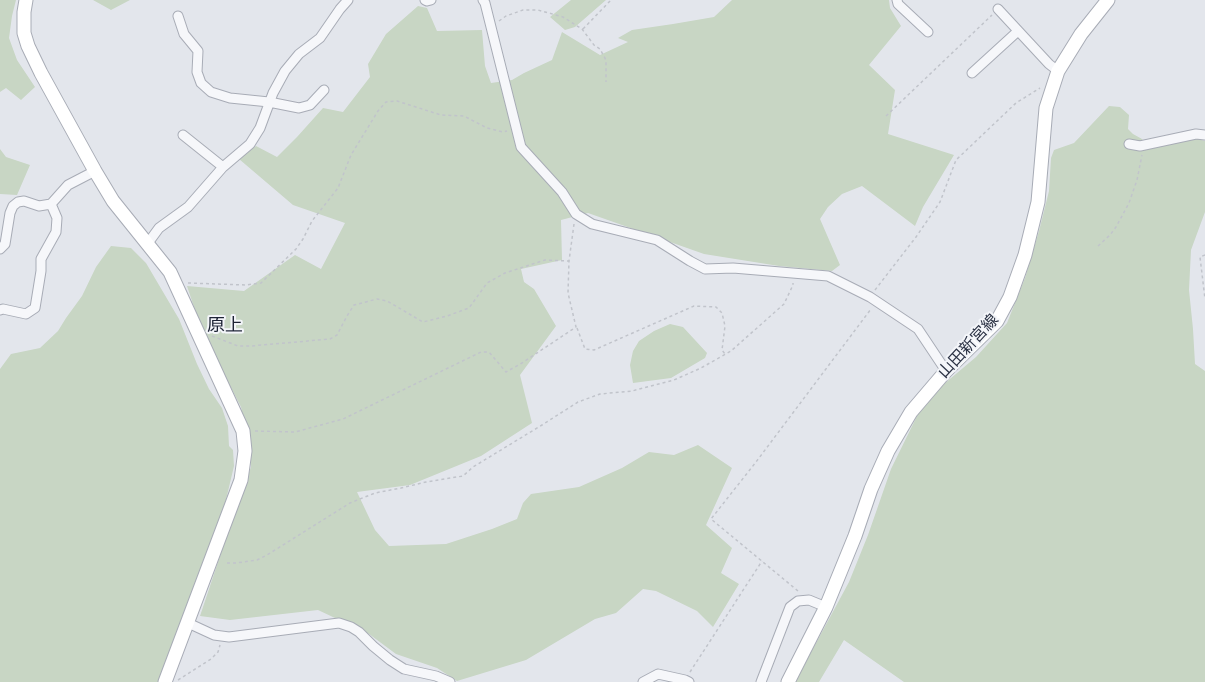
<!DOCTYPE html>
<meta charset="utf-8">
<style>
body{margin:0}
canvas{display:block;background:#e3e6ec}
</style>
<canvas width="1205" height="682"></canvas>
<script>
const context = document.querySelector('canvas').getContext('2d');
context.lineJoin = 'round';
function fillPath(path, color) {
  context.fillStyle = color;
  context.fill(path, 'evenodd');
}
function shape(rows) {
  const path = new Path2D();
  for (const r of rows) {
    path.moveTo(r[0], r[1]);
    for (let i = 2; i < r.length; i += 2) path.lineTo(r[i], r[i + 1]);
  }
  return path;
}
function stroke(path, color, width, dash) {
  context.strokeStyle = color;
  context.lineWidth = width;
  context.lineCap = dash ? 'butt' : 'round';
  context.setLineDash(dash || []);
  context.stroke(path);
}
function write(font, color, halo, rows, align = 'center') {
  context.font = font + ' Jost,"Noto Sans JP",sans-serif';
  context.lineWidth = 4;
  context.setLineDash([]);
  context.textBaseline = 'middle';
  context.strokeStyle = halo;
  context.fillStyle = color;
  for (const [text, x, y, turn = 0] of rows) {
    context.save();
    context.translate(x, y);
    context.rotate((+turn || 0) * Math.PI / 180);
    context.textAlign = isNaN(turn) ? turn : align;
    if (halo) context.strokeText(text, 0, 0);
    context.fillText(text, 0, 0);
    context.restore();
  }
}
const green = shape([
 [0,0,16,0,12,16,9,38,17,60,35,87,21,100,6,88,0,92],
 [93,0,130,0,111,10],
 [571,0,606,0,575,27,565,30,550,17],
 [732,0,889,0,890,8,901,26,869,65,895,90,888,134,954,155,923,207,915,226,862,186,842,194,828,207,820,219,840,265,832,271,779,266,704,254,588,213,561,220,562,260,521,269,524,282,534,289,556,326,520,375,532,423,481,456,410,485,357,492,375,530,389,546,446,544,492,529,517,519,523,503,531,494,579,487,622,468,649,452,674,455,698,445,732,468,706,525,732,548,721,573,739,584,713,627,697,611,656,591,643,589,616,613,595,619,526,660,457,681,437,668,396,654,369,634,318,610,230,620,200,616,227,535,251,467,250,450,241,407,202,331,187,286,244,291,295,255,321,269,345,223,293,205,239,159,256,146,277,157,297,137,323,108,343,112,370,77,368,64,386,34,418,6,427,8,437,31,482,30,485,66,491,83,512,80,524,73,552,60,562,32,600,55,628,42,618,38,632,30,673,24,714,17],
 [1109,106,1120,107,1129,115,1128,129,1133,134,1142,139,1146,145,1194,138,1205,141,1205,212,1191,250,1189,290,1193,329,1195,364,1205,371,1205,682,904,682,844,640,819,682,795,682,849,582,868,535,891,469,918,414,944,384,976,357,1007,323,1025,278,1039,231,1049,191,1051,158,1054,150,1074,143],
 [0,149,6,157,30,165,17,195,0,194],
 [111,246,131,248,146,263,179,319,197,364,209,389,222,408,228,426,229,446,233,450,234,466,225,504,200,574,176,634,159,682,0,682,0,369,11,354,40,348,58,331,66,318,82,296,96,267],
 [670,324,683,327,707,353,705,358,671,378,633,383,630,365,633,351,639,341,654,331]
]);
const path = shape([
 [499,21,506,16,523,10,538,10,563,17,582,29,594,45,600,49,606,60,606,82],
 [583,29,611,0],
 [886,116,992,15],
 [1098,246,1110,235,1116,227,1129,203,1137,180,1142,155],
 [1205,255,1200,257,1205,299],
 [188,283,246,285,261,283,296,249,303,239,312,221,338,188,351,155,378,111,386,102,397,101,441,115,464,116,487,128,503,132,507,131],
 [875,290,916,237,940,202,956,160,1016,103,1040,88],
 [577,328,585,349,594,350,694,306,716,307,722,313,725,326,722,350,725,354],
 [212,336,238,346,251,346,330,339,337,335,347,316,354,305,377,299,387,301,423,322,447,316,469,308,487,283,505,273,545,260,569,261],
 [255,431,295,432,343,419,481,352,489,352,506,372,522,363,576,327,568,293,569,261,574,224],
 [227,563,236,563,257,560,267,555,350,503,375,493,401,488,426,482,463,476,473,467,542,425,578,402,600,394,632,391,674,380,701,368,731,351,784,304,793,285,793,283],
 [798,591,711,519,756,462,871,309],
 [690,672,762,561],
 [178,680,211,659,218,652,220,645]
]);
const street = shape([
 [425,0,427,1,431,0],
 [483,0,485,3,521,147,562,192,576,214,592,224,657,240,690,261,705,269,733,268,828,276,870,297,918,329,946,371],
 [897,0,898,4,928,32],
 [998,9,1049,64,1058,71],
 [178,16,184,34,198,51,197,72,201,83,211,92,230,98,269,102,299,108,310,105,324,90],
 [972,73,1018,31],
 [183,135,223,167],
 [1129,144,1140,146,1196,134,1205,135],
 [148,243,159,228,188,207,223,167,250,144,260,128,273,93,285,71,299,54,320,38,340,9,348,0],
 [0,249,5,244,10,213,13,206,18,202,24,201,39,206,51,204],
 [0,310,3,309,26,314,35,308,41,271,41,259,56,232,57,218,51,204,68,185,95,171],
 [188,623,214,635,229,637,339,623,351,627,359,632,373,646,390,660,404,669,436,676,450,682],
 [643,682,658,674,685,680,689,682],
 [761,682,790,607,798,601,809,600,826,607]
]);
const secondary = shape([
 [26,0,24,12,24,33,28,46,41,73,95,171,113,201,170,272,243,431,245,451,241,480,165,682],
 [788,682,826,607,855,536,871,489,888,451,911,412,946,371,997,321,1010,297,1025,255,1038,202,1046,108,1058,71,1081,34,1108,0]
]);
const streetNames = [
 ["山田新宮線",969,347,-47]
];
const quarterNames = [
 ["原上",225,327]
];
fillPath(green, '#c8d6c4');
stroke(street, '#a8acb6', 11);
stroke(secondary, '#a8acb6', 15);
stroke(path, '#c1c4cb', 1.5, [3, 3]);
stroke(street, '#f6f7fa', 9);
stroke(secondary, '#fff', 13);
write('16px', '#2b3244', '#f3f5f9', streetNames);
write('18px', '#1d2335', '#f3f5f9', quarterNames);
</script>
